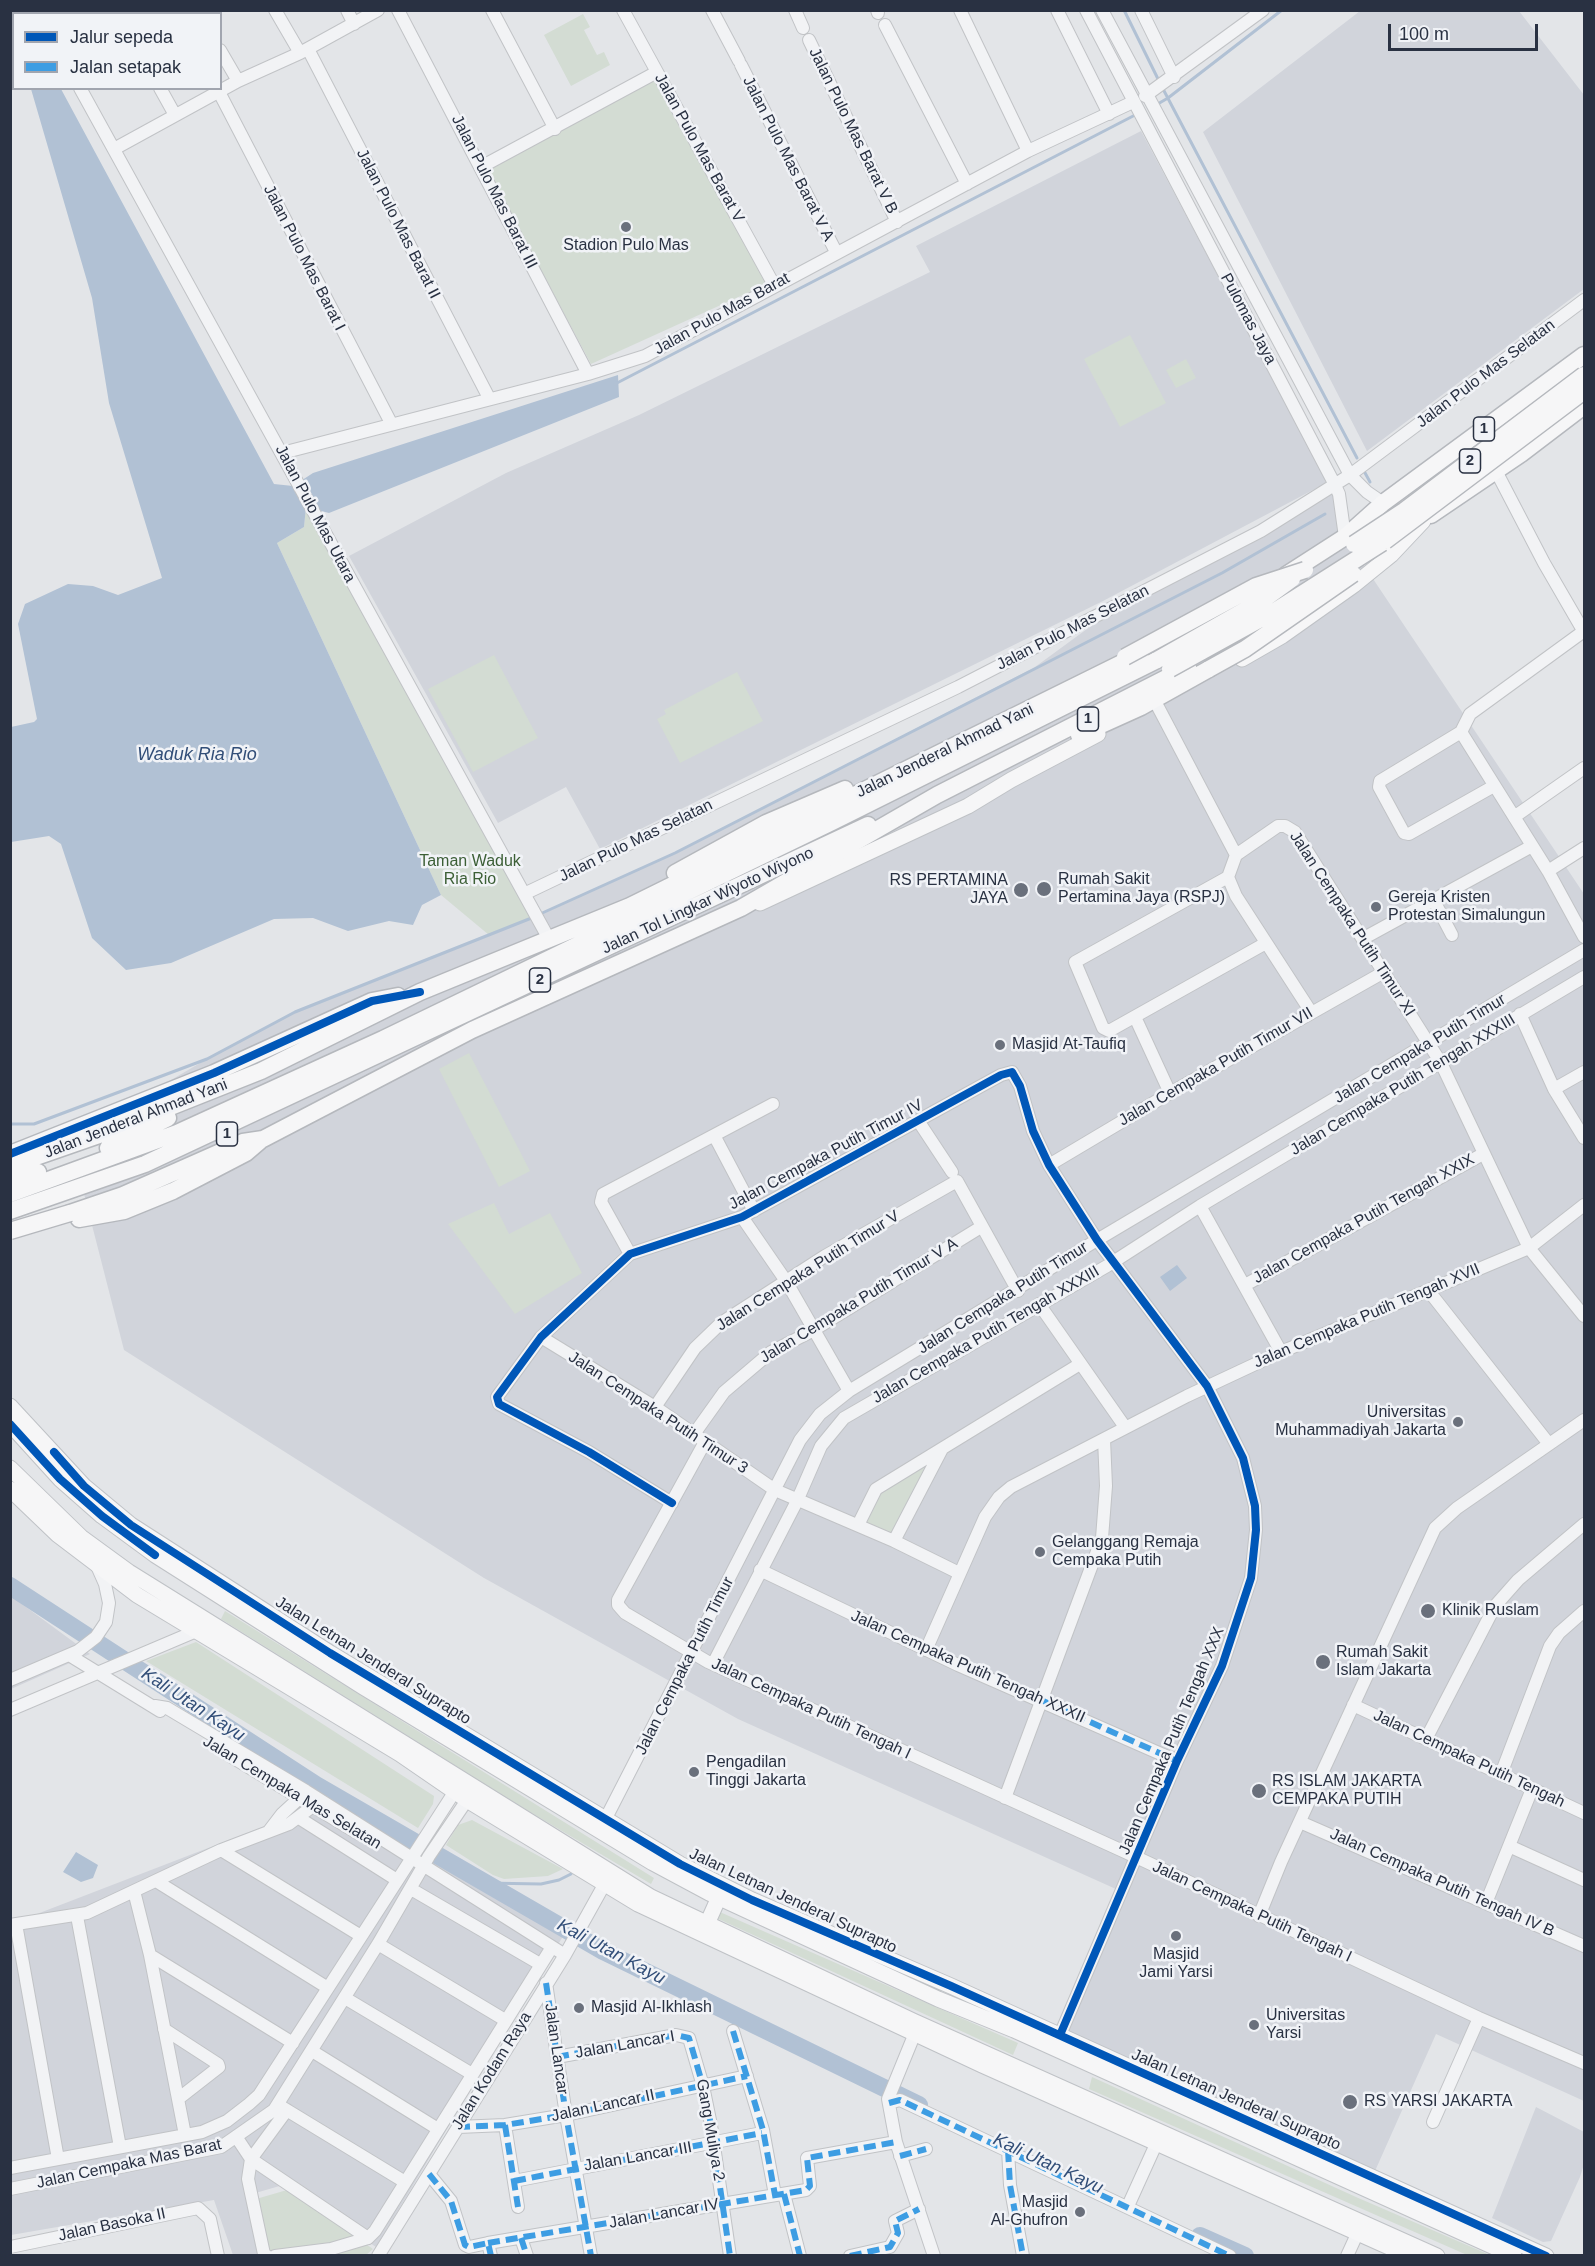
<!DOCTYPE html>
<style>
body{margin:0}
#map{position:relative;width:1595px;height:2266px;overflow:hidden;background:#e3e5e8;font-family:Helvetica,sans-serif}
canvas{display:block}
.frame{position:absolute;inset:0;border:12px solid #293142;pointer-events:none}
.legend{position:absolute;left:12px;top:12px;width:210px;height:78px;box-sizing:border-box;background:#f1f3f7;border:2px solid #a1a5af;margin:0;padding:8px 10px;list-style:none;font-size:18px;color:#293142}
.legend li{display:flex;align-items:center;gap:12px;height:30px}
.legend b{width:30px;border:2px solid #a1a5af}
.scale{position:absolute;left:1388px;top:24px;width:150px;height:27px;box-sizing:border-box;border:3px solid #293142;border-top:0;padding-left:8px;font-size:18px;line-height:21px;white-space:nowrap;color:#293142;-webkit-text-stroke:4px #f1f3f7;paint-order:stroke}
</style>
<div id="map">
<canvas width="1595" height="2266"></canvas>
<div class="frame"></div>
<ul class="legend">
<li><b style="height:8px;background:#0057b8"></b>Jalur sepeda</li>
<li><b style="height:8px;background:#3d9de3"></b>Jalan setapak</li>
</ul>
<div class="scale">100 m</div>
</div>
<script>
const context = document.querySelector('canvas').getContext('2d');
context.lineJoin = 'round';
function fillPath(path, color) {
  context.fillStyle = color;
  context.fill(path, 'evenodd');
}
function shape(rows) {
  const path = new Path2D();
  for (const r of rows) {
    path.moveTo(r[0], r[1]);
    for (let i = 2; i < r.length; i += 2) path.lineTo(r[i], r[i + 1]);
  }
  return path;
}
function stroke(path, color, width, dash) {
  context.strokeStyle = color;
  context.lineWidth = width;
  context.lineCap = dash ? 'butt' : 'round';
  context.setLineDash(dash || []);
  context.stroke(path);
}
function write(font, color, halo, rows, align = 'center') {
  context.font = font + ' Helvetica,sans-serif';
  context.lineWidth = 5;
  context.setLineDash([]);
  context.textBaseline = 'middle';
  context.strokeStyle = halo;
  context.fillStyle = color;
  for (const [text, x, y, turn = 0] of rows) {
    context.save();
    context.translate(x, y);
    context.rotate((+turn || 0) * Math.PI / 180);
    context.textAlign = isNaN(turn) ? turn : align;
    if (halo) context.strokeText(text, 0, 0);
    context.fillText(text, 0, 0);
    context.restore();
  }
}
const built = shape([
 [1360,11,1519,11,1584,95,1584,289,1367,451,1203,132],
 [1141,131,1328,482,1103,601,600,849,566,787,498,823,349,556,506,473,639,415,930,272,916,246],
 [1335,485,1345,537,1584,894,1584,2101,1436,2034,1375,2171,1066,2030,1127,1894,738,1719,484,1578,124,1350,83,1190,135,1101,207,1059,295,1012,553,909,679,851,1035,667,1117,607],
 [11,1596,90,1654,11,1689],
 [330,1801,565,1933,376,2247,283,2185,252,2194,263,2252,255,2255,233,2255,214,2200,11,2235,11,1924],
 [1536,2107,1584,2132,1584,2164,1580,2177,1551,2241,1543,2242,1492,2218]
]);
const green = shape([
 [583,14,590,27,584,30,597,55,604,52,610,65,571,86,544,35],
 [654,81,767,284,591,364,487,170],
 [1130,335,1166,403,1120,427,1084,359],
 [1186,359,1196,378,1176,388,1166,370],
 [306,507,536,916,489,935,441,895,277,543,304,527],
 [494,655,538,738,473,772,428,689],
 [737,672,763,721,680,763,657,719,666,714,664,710],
 [469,1053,530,1171,499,1187,439,1069],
 [494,1203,509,1234,550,1213,582,1273,515,1314,448,1224],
 [929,1463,892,1535,865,1522,878,1495],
 [225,1611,654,1878,651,1884,520,1806,221,1619],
 [196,1642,434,1796,433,1804,418,1828,146,1661],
 [472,1820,563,1869,548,1876,504,1879,493,1875,446,1845,458,1825],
 [713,1909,1018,2043,1013,2055,710,1915],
 [1092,2077,1356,2197,1490,2255,1467,2255,1089,2089],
 [287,2190,373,2249,366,2255,265,2255,256,2199]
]);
const water = shape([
 [31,89,61,89,274,484,293,486,313,473,618,375,619,397,329,513,306,507,304,527,277,543,441,895,422,905,413,925,389,921,348,931,313,918,274,919,171,963,126,970,92,938,61,844,49,836,11,842,11,727,34,722,37,719,18,624,25,604,68,584,93,586,118,595,162,578,109,403,92,298],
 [1177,1265,1187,1278,1170,1291,1160,1277],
 [76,1852,98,1865,93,1878,81,1882,63,1872]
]);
const stream = shape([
 [15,10,16,14],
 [1124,10,1159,81],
 [1162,87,1357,458],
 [1156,105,1168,98,1282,10],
 [615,384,1137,114],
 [1364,471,1370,482],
 [540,914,675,853,1222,573,1325,514],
 [10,1124,34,1124,207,1059,295,1012,534,917],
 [485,1883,541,1884,559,1880,571,1874]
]);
const river = shape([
 [10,1586,316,1785,603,1951,919,2105],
 [1200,2236,1245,2256]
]);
const minor = shape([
 [42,10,43,14],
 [116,10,117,14],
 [198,10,200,14],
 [275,10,300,53],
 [347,10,354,24],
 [398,10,588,374],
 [492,10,555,129],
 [623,10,774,285],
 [712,10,739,61],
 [795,10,803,28],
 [877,10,878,13],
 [960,10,1028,151],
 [1057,10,1109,114],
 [1086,10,1335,485,1339,494,1345,537],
 [1102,10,1350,475,1367,492,1383,503],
 [1141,10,1174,77],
 [52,14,57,10],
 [885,25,967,184],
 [809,40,897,222],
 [308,49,489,398],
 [220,50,238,81],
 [741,65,836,252],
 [80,88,549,939],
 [160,88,175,115],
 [219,92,391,423],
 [1145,96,1263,10],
 [114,149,238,81,300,53,378,10],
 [481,167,657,72],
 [282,453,588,374,645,356,1028,151,1133,102],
 [1496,471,1544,563,1584,632],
 [1584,631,1470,714,1461,732,1548,871,1584,937],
 [1157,705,1236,855],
 [1461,732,1380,781,1379,787,1404,833,1409,834,1494,786],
 [1514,817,1584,768],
 [1548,871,1584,848],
 [1228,877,1236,855,1278,826,1285,826,1295,832,1441,1063,1529,1248,1584,1316],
 [1228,877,1075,962,1103,1028,1109,1031,1266,943],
 [1228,877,1236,896,1311,1012],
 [524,894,958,687,1261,531,1350,475,1584,300],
 [1433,899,1452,935],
 [1364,938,1532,846],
 [1520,1014,1554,1089,1584,1138],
 [1135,1017,1170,1093],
 [1554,1089,1584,1072],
 [919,1122,952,1172],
 [715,1137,754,1211],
 [1049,1165,1170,1093,1384,972],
 [1200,1206,1281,1352],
 [742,1217,786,1281,849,1391],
 [630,1254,601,1202,603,1194,773,1104],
 [1245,1285,1483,1154],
 [1428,1290,1549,1444],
 [1039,1304,1125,1427],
 [541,1337,655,1407,775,1490,894,1541,959,1573],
 [655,1407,695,1348,721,1323,825,1256,957,1181,1018,1291],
 [694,1434,724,1392,771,1352,812,1331,981,1227],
 [705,1442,618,1600,618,1605,625,1613,708,1662,1136,1857,1479,2018,1584,2063],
 [672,1503,589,1452,499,1404,497,1397,541,1337,630,1254,742,1217,1001,1075,1012,1072,1020,1086,1033,1131,1049,1165,1097,1240,1207,1386,1243,1458,1255,1506,1256,1530,1251,1578,1222,1666,1177,1761,1060,2035],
 [858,1525,876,1489,1080,1364],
 [894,1541,942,1449],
 [760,1570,958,1665,1177,1761],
 [926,1650,985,1517,999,1497,1011,1487,1187,1396,1281,1352,1529,1248,1584,1205],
 [69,1655,160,1711],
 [713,1664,797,1501,821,1446,844,1418,1107,1266,1200,1206,1584,977],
 [10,1680,78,1651,96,1637,106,1622,109,1603,105,1584,97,1566],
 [1353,1705,1584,1813],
 [155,1706,167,1708,306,1791,565,1955],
 [10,1710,194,1632],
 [1426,1739,1495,1606,1518,1580,1584,1524],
 [227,1754,359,1834],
 [1501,1774,1550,1646,1559,1633,1584,1611],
 [1005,1798,1102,1538,1106,1486,1104,1439],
 [299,1818,397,1880],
 [605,1820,800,1440,820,1414,849,1391,1097,1240,1584,950],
 [1300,1822,1584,1946],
 [269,1831,282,1814,305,1793],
 [1509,1846,1584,1880],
 [221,1850,361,1936],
 [156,1881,328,1988],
 [411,1889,540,1964],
 [134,1891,150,1955,185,2135],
 [1486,1903,1532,1789],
 [77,1916,120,2147],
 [1259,1916,1281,1862,1435,1528,1457,1508,1584,1420],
 [16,1924,58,2159],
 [10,1925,87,1913,221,1850,289,1824,317,1803],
 [378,1944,505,2020],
 [150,1955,293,2043],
 [546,1983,566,2115,591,2256],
 [345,1998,472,2074],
 [164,2029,218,2064,219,2067,178,2099],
 [733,2031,763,2130,775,2195],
 [915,2033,888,2099,896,2142,934,2256],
 [312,2051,438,2129],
 [557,2057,676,2035,689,2038,703,2086,711,2125,730,2256],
 [889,2103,900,2100,1230,2256],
 [280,2106,405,2182],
 [1433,2122,1479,2018],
 [505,2125,518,2207],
 [458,2127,505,2125,566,2115,747,2076],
 [237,2138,251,2159,368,2238,375,2231,552,1947],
 [1008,2150,1010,2185,1023,2256],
 [900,2156,926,2149],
 [10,2168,202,2132,227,2121,249,2104,259,2095,455,1791],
 [429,2174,451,2201,465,2245,469,2247,488,2243,491,2256],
 [514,2181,762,2133],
 [10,2189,221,2147,274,2110,378,1944,429,1856,467,1800],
 [784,2194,800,2256],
 [1128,2206,1157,2142],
 [521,2238,527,2256],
 [488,2243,806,2190,810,2186,807,2158,896,2142],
 [10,2247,198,2208,210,2219,218,2256],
 [267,2256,264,2254,248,2179,251,2159,287,2110],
 [275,2256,331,2249,368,2238],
 [378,2256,565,1955,604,1885],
 [850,2256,890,2247,898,2233,895,2221,919,2209],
 [1347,2256,1358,2232]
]);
const major = shape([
 [1242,659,1282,636,1354,585,1391,555,1423,521],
 [760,903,968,806,1011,780,1098,734],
 [10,1406,84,1486,131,1525,330,1653,680,1864,752,1900,951,1986,1546,2256],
 [10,1424,60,1479,102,1516,155,1555,363,1687,653,1863,709,1893,938,1999,1014,2030,1514,2256],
 [10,1468,81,1537,129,1572,651,1897,913,2021,1437,2256],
 [10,1489,58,1535,137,1595,400,1754,467,1800,638,1904,982,2065,1409,2256],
 [707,1924,719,1897]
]);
const highway = shape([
 [1431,515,1521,454,1584,406],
 [1286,575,1345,537,1383,503,1584,355],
 [1079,735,1141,707,1209,669],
 [675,873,766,823,845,789],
 [108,1148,168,1118],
 [10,1154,214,1073,372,1001,398,996],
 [10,1166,105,1133,261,1071,420,992,630,906,1140,654],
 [10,1182,38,1172],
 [10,1194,177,1133,383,1039,832,822,1157,660],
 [10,1211,145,1164,868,825],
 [70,1213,123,1195,243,1142,263,1139,472,1030,741,908,937,795,1188,667],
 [79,1219,124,1211,173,1191,246,1153,260,1141]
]);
const highwayBridge = shape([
 [1385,541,1584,391],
 [1354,544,1404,511,1584,375],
 [1125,657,1256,586,1305,570],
 [1157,660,1263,600,1292,579],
 [1170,669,1275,611,1382,543],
 [1209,669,1245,649,1353,574],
 [10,1231,70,1213]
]);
const quiet = shape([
 [1041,1700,1177,1761],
 [546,1983,566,2115,591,2256],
 [733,2031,763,2130,775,2195],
 [557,2057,676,2035,689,2038,703,2086,711,2125,730,2256],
 [889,2103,900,2100,1230,2256],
 [505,2125,518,2207],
 [458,2127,505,2125,566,2115,747,2076],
 [1008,2150,1010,2185,1023,2256],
 [900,2156,926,2149],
 [429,2174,451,2201,465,2245,469,2247,488,2243,491,2256],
 [514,2181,762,2133],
 [784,2194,800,2256],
 [521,2238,527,2256],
 [488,2243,806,2190,810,2186,807,2158,896,2142],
 [850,2256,890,2247,898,2233,895,2221,919,2209]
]);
const cycleway = shape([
 [10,1154,214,1073,372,1001,420,992],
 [10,1424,60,1479,102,1516,155,1555],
 [54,1452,84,1486,131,1525,330,1653,680,1864,752,1900,951,1986,1546,2256],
 [672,1503,589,1452,499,1404,497,1397,541,1337,630,1254,742,1217,1001,1075,1012,1072,1020,1086,1033,1131,1049,1165,1097,1240,1207,1386,1243,1458,1255,1506,1256,1530,1251,1578,1222,1666,1177,1761,1060,2035]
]);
const markers = [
 [626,227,6,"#6a707c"],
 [1044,889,8,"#6a707c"],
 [1021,890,8,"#6a707c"],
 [1376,907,6,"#6a707c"],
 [1000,1045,6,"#6a707c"],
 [1458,1422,6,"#6a707c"],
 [1040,1552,6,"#6a707c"],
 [1428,1611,8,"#6a707c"],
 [1323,1662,8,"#6a707c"],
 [694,1772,6,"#6a707c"],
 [1259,1791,8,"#6a707c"],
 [1176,1936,6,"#6a707c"],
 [579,2008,6,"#6a707c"],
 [1254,2025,6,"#6a707c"],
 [1350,2102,8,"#6a707c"],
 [1080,2212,6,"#6a707c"]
];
const shields = [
 [1484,429,21],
 [1470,461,21],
 [1088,719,21],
 [540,980,21],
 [227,1134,21]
];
const shieldNames = [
 ["1",1484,429],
 ["2",1470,461],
 ["1",1088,719],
 ["2",540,980],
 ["1",227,1134]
];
const streetNames = [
 ["Jalan Pulo Mas Barat V B",853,131,64],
 ["Jalan Pulo Mas Barat V",699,148,61],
 ["Jalan Pulo Mas Barat V A",788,159,63],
 ["Jalan Pulo Mas Barat III",494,192,63],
 ["Jalan Pulo Mas Barat II",398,224,63],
 ["Jalan Pulo Mas Barat I",304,258,63],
 ["Jalan Pulo Mas Barat",722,314,-29],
 ["Pulomas Jaya",1248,319,62],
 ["Jalan Pulo Mas Selatan",1486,374,-37],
 ["Jalan Pulo Mas Utara",315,514,62],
 ["Jalan Pulo Mas Selatan",1073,628,-27],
 ["Jalan Jenderal Ahmad Yani",945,751,-26],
 ["Jalan Pulo Mas Selatan",636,841,-26],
 ["Jalan Tol Lingkar Wiyoto Wiyono",708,901,-25],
 ["Jalan Cempaka Putih Timur XI",1352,924,57],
 ["Jalan Cempaka Putih Timur",1420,1049,-31],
 ["Jalan Cempaka Putih Timur VII",1216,1067,-30],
 ["Jalan Cempaka Putih Tengah XXXIII",1403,1085,-31],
 ["Jalan Jenderal Ahmad Yani",136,1119,-21],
 ["Jalan Cempaka Putih Timur IV",826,1155,-28],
 ["Jalan Cempaka Putih Tengah XXIX",1364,1219,-29],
 ["Jalan Cempaka Putih Timur V",808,1271,-32],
 ["Jalan Cempaka Putih Timur",1003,1298,-32],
 ["Jalan Cempaka Putih Timur V A",859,1301,-31],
 ["Jalan Cempaka Putih Tengah XVII",1367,1316,-23],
 ["Jalan Cempaka Putih Tengah XXXIII",986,1335,-30],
 ["Jalan Cempaka Putih Timur 3",658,1413,33],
 ["Jalan Letnan Jenderal Suprapto",373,1661,32],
 ["Jalan Cempaka Putih Timur",685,1666,-63],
 ["Jalan Cempaka Putih Tengah XXXII",968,1667,24],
 ["Jalan Cempaka Putih Tengah I",811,1709,25],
 ["Jalan Cempaka Putih Tengah XXX",1172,1741,-67],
 ["Jalan Cempaka Putih Tengah",1469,1759,25],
 ["Jalan Cempaka Mas Selatan",292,1793,31],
 ["Jalan Cempaka Putih Tengah IV B",1442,1883,24],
 ["Jalan Letnan Jenderal Suprapto",793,1901,25],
 ["Jalan Cempaka Putih Tengah I",1252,1912,25],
 ["Jalan Lancar I",625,2045,-10],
 ["Jalan Lancar",556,2049,82],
 ["Jalan Kodam Raya",492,2071,-58],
 ["Jalan Letnan Jenderal Suprapto",1236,2100,24],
 ["Jalan Lancar II",603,2106,-12],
 ["Gang Muliya 2",710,2130,80],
 ["Jalan Lancar III",638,2157,-10],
 ["Jalan Cempaka Mas Barat",129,2164,-12],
 ["Jalan Lancar IV",664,2214,-10],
 ["Jalan Basoka II",112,2225,-12]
];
const poiNames = [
 ["Stadion Pulo Mas",626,246,"center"],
 ["Rumah Sakit",1058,880],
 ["Pertamina Jaya (RSPJ)",1058,898],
 ["RS PERTAMINA",1008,881,"right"],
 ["JAYA",1008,899,"right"],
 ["Gereja Kristen",1388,898],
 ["Protestan Simalungun",1388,916],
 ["Masjid At-Taufiq",1012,1045],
 ["Universitas",1446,1413,"right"],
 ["Muhammadiyah Jakarta",1446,1431,"right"],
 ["Gelanggang Remaja",1052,1543],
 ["Cempaka Putih",1052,1561],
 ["Klinik Ruslam",1442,1611],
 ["Rumah Sakit",1336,1653],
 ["Islam Jakarta",1336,1671],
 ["Pengadilan",706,1763],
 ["Tinggi Jakarta",706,1781],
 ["RS ISLAM JAKARTA",1272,1782],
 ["CEMPAKA PUTIH",1272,1800],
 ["Masjid",1176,1955,"center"],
 ["Jami Yarsi",1176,1973,"center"],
 ["Masjid Al-Ikhlash",591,2008],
 ["Universitas",1266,2016],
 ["Yarsi",1266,2034],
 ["RS YARSI JAKARTA",1364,2102],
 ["Masjid",1068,2203,"right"],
 ["Al-Ghufron",1068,2221,"right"]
];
const parkNames = [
 ["Taman Waduk",470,862],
 ["Ria Rio",470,880]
];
const waterNames = [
 ["Waduk Ria Rio",197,755],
 ["Kali Utan Kayu",193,1705,33],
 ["Kali Utan Kayu",611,1952,28],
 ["Kali Utan Kayu",1048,2164,25]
];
fillPath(built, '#d1d4db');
fillPath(green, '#d3dcd3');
fillPath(water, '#b1c1d4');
stroke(stream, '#b1c1d4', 3);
stroke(river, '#b1c1d4', 18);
stroke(minor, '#c1c3c6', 14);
stroke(major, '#bfc2c6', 17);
stroke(highway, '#b5b8bd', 19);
stroke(minor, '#f2f3f5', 12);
stroke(major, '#f6f6f7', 15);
stroke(highway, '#f6f6f7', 16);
stroke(highwayBridge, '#b5b8bd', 19, []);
stroke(highwayBridge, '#f6f6f7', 16);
stroke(quiet, '#3d9de3', 6, [12, 6]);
stroke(cycleway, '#0057b8', 8);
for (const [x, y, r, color] of markers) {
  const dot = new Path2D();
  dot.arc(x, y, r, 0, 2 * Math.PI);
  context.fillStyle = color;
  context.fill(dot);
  stroke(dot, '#f1f3f7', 2);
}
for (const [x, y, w] of shields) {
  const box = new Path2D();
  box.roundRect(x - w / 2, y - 12, w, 24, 4.5);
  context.fillStyle = '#f1f3f7';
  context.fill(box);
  stroke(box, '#293142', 1.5);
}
write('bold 15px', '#293142', null, shieldNames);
write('16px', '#293142', '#f1f3f7', streetNames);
write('16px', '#293142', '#f1f3f7', poiNames, 'left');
write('16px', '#3c5f36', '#f1f3f7', parkNames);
write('italic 18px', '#324e78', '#f1f3f7', waterNames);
</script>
